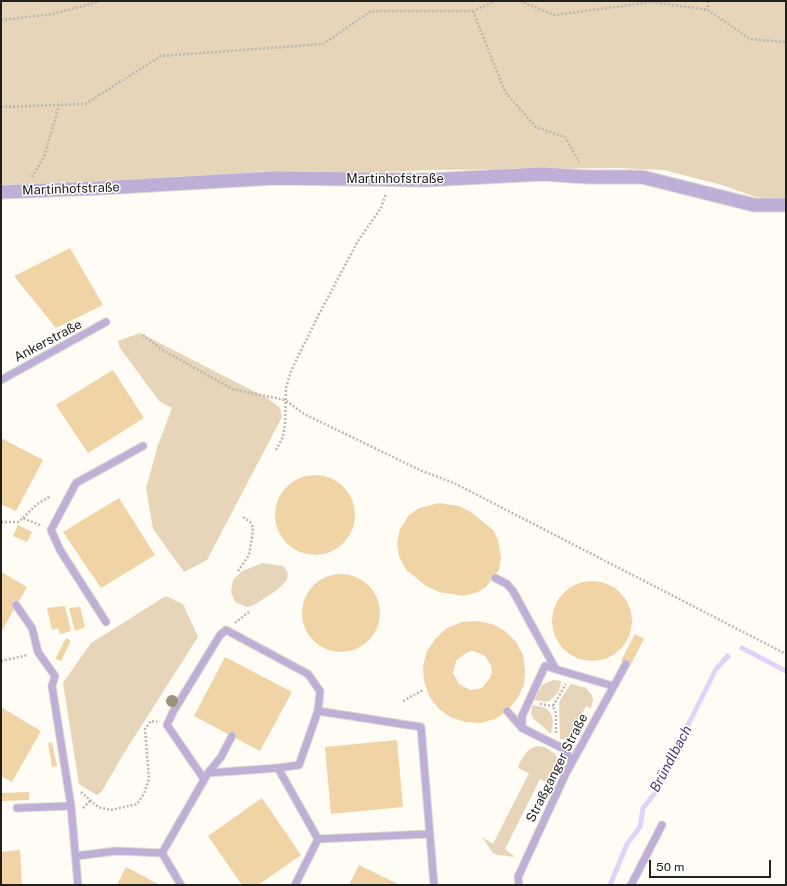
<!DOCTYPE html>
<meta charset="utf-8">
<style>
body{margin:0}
#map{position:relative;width:787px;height:886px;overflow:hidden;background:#fffbf5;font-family:"Public Sans",sans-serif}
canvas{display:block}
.frame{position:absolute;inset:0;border:2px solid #22201c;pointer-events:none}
.scale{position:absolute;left:649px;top:860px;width:122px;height:18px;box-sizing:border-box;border:2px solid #22201c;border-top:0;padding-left:5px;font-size:12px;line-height:14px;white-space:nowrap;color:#22201c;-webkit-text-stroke:3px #fff;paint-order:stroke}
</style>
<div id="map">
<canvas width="787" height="886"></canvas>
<div class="frame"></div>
<div class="scale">50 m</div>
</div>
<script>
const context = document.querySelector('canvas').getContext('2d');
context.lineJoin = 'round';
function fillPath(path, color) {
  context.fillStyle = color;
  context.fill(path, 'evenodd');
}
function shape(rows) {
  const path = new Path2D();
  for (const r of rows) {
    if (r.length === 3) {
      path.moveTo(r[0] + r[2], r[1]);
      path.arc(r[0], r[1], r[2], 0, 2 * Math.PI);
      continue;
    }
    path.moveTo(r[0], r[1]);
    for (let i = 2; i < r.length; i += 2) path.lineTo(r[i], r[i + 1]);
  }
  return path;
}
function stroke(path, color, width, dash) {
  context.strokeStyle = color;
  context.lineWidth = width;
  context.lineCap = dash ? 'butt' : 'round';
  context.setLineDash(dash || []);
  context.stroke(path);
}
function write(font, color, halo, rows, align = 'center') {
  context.font = font + ' "Public Sans",sans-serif';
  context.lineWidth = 3;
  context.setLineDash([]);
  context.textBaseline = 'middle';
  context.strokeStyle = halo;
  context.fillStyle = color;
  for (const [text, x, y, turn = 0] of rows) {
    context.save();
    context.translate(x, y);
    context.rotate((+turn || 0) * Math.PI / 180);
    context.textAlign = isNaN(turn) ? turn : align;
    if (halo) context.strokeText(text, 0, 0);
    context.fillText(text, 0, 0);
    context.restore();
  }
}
const green = shape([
 [1,1,786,1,786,199,756,197,722,185,664,170,616,168,431,170,357,173,264,171,167,181,52,185,1,185],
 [140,333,267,398,280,408,282,417,207,560,184,572,153,529,146,488,158,445,172,408,159,401,120,348,118,341],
 [263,563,283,566,288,573,287,580,277,590,254,605,247,607,235,602,231,592,233,580,242,571],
 [166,596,183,604,198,637,124,753,102,791,97,795,79,784,63,683,91,643],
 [553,680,561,681,561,683,559,691,552,699,547,702,534,700,542,685],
 [571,684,586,688,592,695,593,700,591,708,586,706,573,731,577,734,570,739,560,739,559,705,560,700],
 [532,705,546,708,551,714,553,721,551,734,534,719,531,714],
 [537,746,545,747,555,754,558,760,557,773,551,785,540,779,505,849,515,857,498,855,493,853,482,837,493,844,529,773,518,768,519,764,525,754,530,749]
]);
const stream = shape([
 [742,648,786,671],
 [610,885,627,844,640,827,643,808,659,788,671,759,716,669,728,656]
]);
const building = shape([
 [70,248,103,305,56,328,14,276],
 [113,370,144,418,88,453,56,405],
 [1,438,43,460,16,511,1,504],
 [315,515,40],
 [119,498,155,555,101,588,63,532],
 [439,503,459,506,471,512,493,530,498,540,501,558,499,570,486,587,478,592,464,596,439,592,426,586,414,576,406,570,399,556,397,543,400,529,409,515,419,508],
 [18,525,32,532,27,542,13,536],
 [1,572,27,587,1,632],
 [341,613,39],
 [592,621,40],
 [65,606,71,631,60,634,58,628,52,630,47,608],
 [80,607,85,627,75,631,69,608],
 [477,621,492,624,505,631,516,642,523,655,525,670,524,685,517,699,507,711,495,719,480,723,465,722,450,717,438,708,429,696,424,681,423,666,427,651,436,638,447,628,462,622],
 [472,651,484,655,491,665,492,672,490,678,482,688,470,690,459,684,453,673,456,661,466,653],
 [635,634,644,639,630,666,621,661],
 [66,638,71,641,61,661,55,659],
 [225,657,292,692,260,751,194,716],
 [1,707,41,731,12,782,1,776],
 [397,740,403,807,331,814,325,747],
 [52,742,57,766,52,767,48,743],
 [29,792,29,800,1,801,1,793],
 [262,798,301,855,258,885,242,885,208,836],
 [20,850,22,885,1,885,1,852],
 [359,865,400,885,349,885],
 [126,867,160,885,117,885]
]);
const path = shape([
 [520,1,554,15,652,2,708,10,750,39,786,42],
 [708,1,708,10],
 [473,11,505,92,536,127,565,137,579,162],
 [1,20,53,14,101,1],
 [1,107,85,104,161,56,323,44,371,11,473,11,495,1],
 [32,177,44,157,59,105],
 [143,335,161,349,232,389,285,400,304,414,422,471,454,483,786,654],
 [276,450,283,437,285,424,286,388,291,371,318,316,358,241,381,208,386,194],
 [23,518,37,504,51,496],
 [1,522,18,522,23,518,42,526],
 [238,571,249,555,252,538,253,527,250,522,242,516],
 [235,623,249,612],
 [1,661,28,655],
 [403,701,423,690],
 [540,704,553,706],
 [556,733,556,713,553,706,566,684],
 [81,792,98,807,111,810,137,804,144,794,149,779,145,729,151,721,157,722],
 [83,808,90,801]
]);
const lane = shape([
 [1,380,106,322],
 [495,578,507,584,513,591,555,668],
 [16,605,32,628,38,652,55,676,52,686,71,806,78,885],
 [106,622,60,550,51,530,76,483,143,446],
 [318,711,421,727,434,885],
 [507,711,522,728,564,749,572,761],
 [522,728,522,716,545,666,613,686],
 [208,773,278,768,318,839,295,885],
 [204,779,167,725,173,712,220,635,226,630,308,674,320,691,318,711,299,765,278,768],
 [17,808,71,806],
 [318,839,429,834],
 [162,853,208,773,221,757,232,736],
 [162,853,181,885],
 [76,856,116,851,162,853],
 [519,885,518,877,566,773,626,664],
 [631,885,662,825]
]);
const street = shape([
 [1,192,101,188,275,178,427,180,543,174,587,177,642,177,754,205,786,205]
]);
const trees = [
 [172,701]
];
const streetNames = [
 ["Martinhofstraße",395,179],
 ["Martinhofstraße",71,189,-2],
 ["Ankerstraße",48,341,-28],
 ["Straßganger Straße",557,768,-63]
];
const waterNames = [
 ["Bründlbach",671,759,-62]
];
fillPath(green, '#e6d5b8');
stroke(stream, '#e2d2f9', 5);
fillPath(building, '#f1d4a5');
stroke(lane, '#dcd8d2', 9);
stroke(street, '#dcd8d2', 15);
stroke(path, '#bbb7b2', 2.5, [2, 2]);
stroke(lane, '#bfaed6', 7);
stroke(street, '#bfaed6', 13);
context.fillStyle = '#9f927b';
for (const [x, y] of trees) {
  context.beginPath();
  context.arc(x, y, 6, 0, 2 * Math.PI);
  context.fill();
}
write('13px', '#22201c', '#fff', streetNames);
write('italic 14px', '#503570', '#fff', waterNames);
</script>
